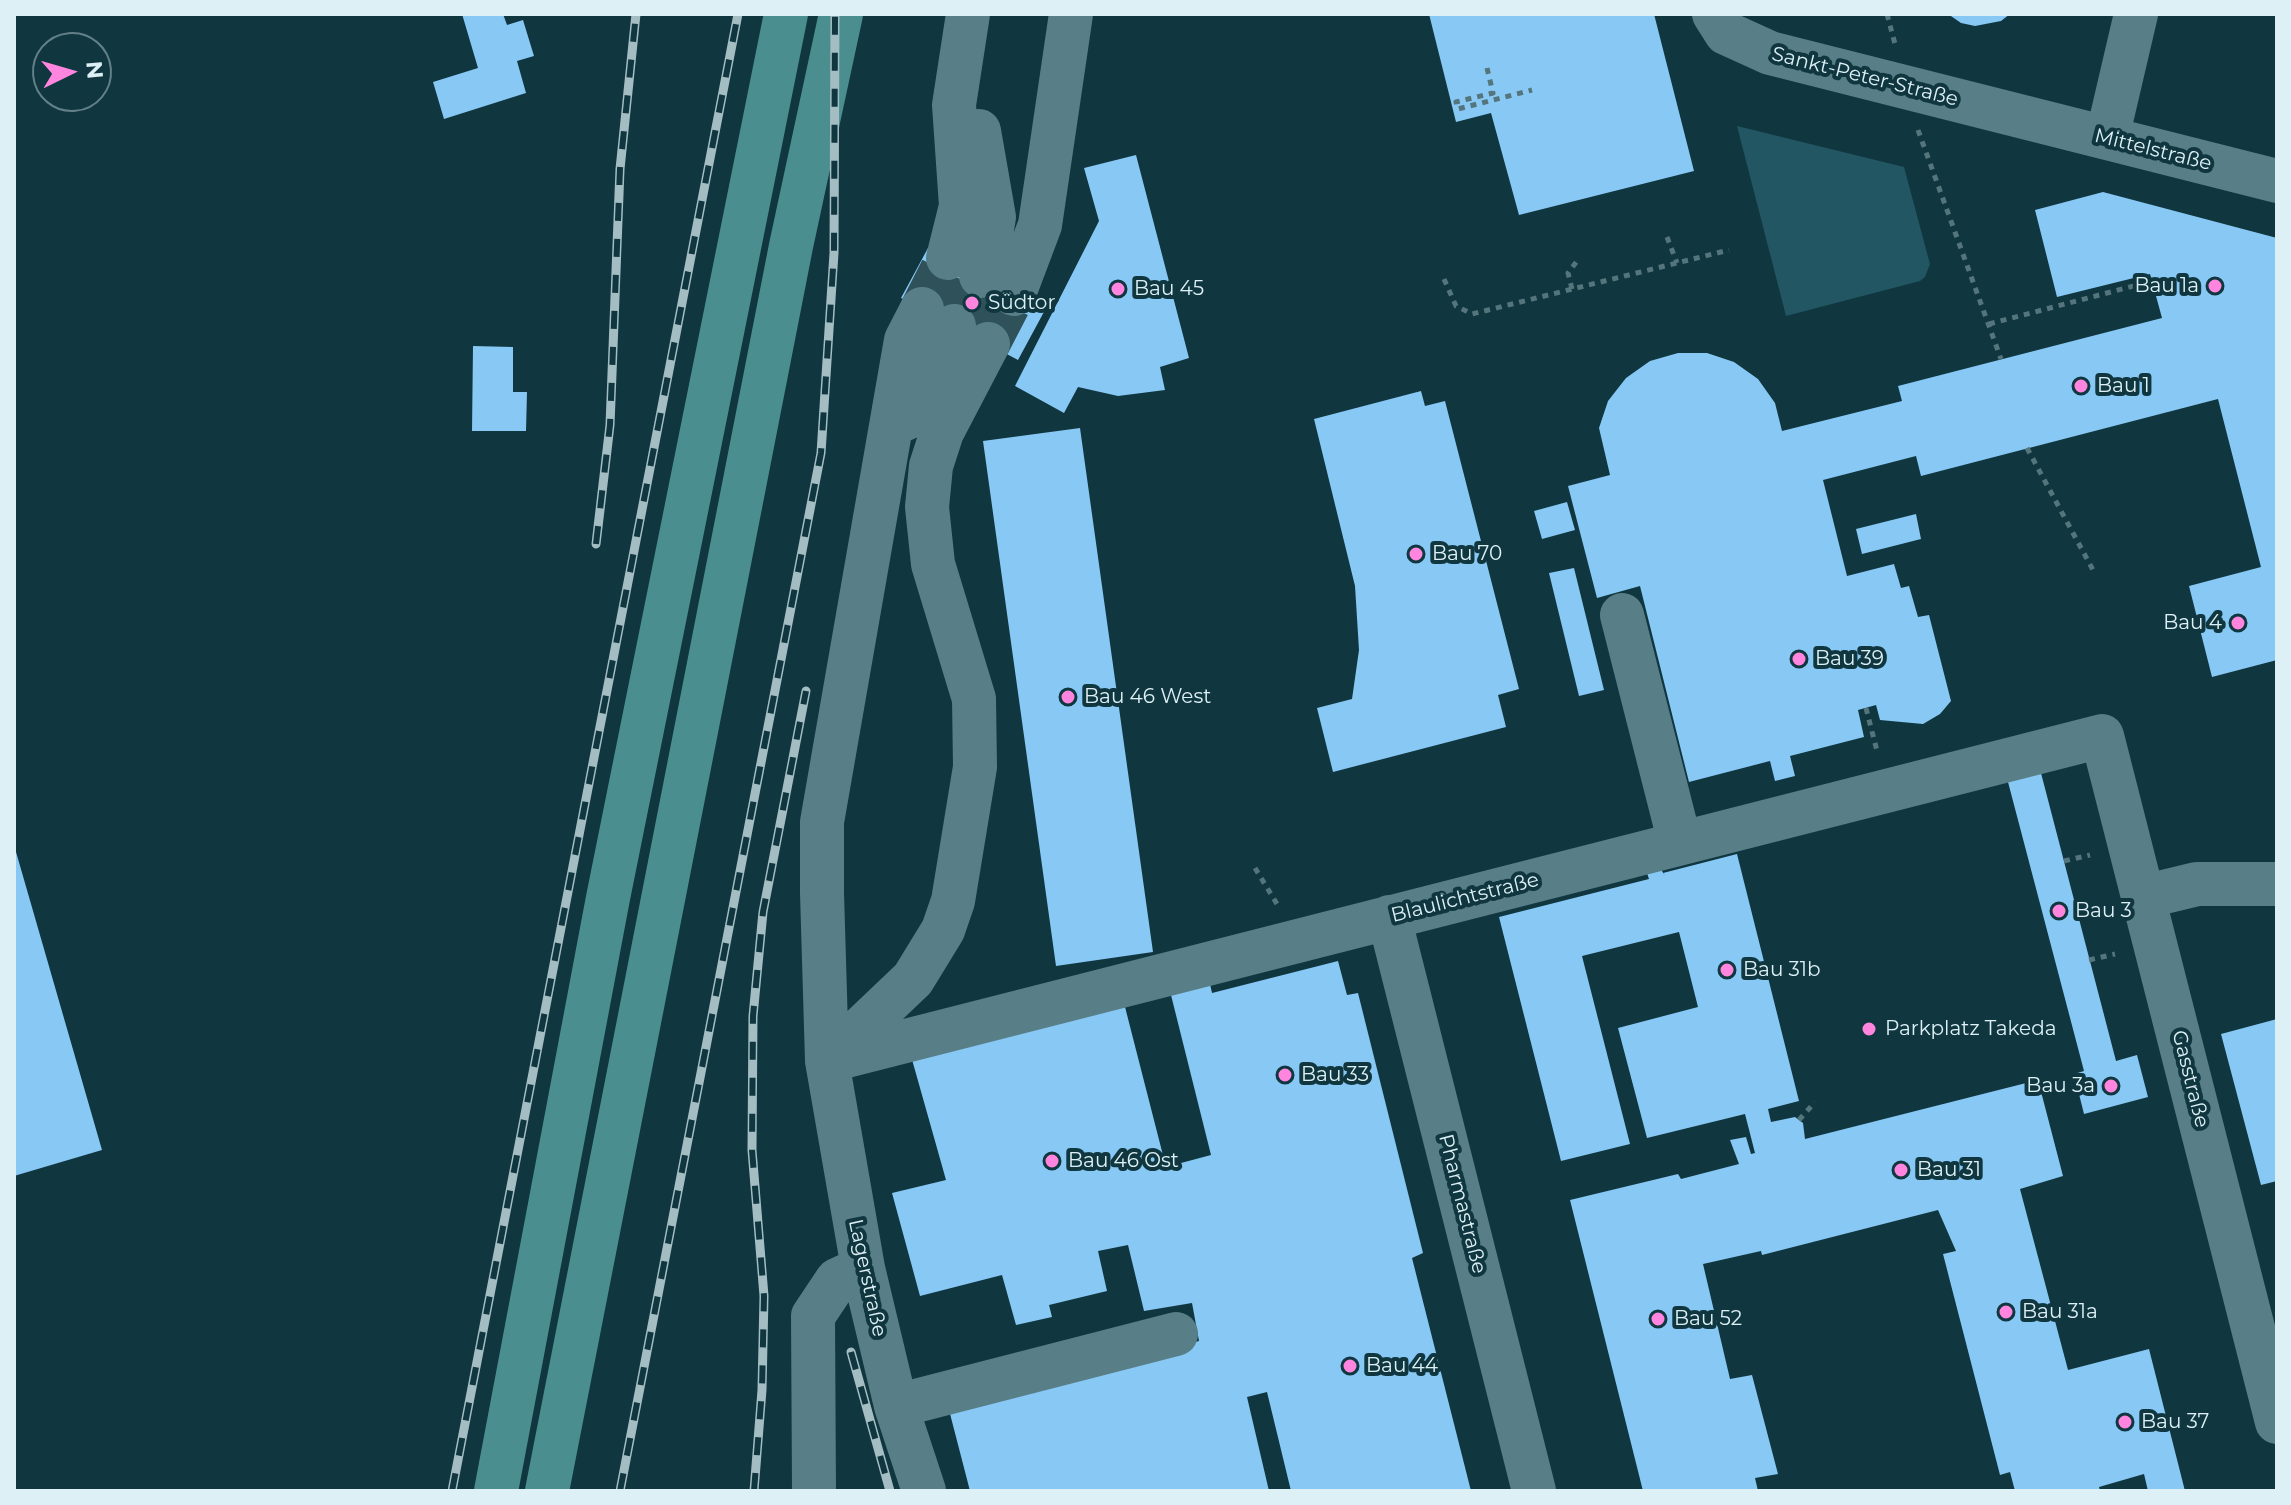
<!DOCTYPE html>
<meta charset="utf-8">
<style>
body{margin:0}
#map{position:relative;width:2291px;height:1505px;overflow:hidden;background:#10363f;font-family:Montserrat,sans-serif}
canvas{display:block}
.frame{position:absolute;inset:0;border:16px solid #dcf0f5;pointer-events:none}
.north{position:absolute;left:32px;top:32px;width:80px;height:80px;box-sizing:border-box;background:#10363f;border:2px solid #628088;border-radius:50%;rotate:85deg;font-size:22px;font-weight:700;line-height:32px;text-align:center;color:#dcf0f5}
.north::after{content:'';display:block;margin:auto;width:28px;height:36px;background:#ff85df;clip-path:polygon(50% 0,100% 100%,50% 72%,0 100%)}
</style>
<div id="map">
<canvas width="2291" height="1505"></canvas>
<div class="frame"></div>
<div class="north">N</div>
</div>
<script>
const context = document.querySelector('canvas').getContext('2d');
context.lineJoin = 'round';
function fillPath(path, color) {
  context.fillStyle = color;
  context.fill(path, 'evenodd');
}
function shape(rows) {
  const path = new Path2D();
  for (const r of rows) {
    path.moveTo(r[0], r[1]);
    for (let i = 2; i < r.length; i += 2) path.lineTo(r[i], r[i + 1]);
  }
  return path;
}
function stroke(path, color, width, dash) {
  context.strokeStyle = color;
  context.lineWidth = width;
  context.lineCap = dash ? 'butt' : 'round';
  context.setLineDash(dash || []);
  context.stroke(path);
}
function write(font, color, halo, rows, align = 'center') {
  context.font = font + ' Montserrat,sans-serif';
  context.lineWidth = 8;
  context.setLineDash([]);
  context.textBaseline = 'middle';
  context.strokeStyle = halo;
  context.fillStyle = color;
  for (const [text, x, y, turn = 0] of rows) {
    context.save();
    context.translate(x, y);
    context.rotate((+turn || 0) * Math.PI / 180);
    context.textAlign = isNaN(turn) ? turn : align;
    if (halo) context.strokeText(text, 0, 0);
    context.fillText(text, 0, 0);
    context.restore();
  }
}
const green = shape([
 [1737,126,1904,167,1930,264,1925,277,1920,281,1786,316]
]);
const building = shape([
 [462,14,503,14,507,25,523,20,534,56,517,61,526,93,444,119,433,82,478,68],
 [1429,14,1654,14,1694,171,1519,215,1491,113,1456,122],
 [1948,14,2010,14,2001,21,1975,26,1961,23],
 [1136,155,1189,358,1160,367,1165,390,1118,396,1078,387,1064,413,1015,386,1099,221,1084,168],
 [2103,192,2277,238,2277,660,2212,677,2189,586,2261,567,2218,399,1921,476,1916,456,1823,480,1847,576,1894,564,1901,588,1909,586,1918,617,1929,615,1951,701,1940,714,1923,724,1880,720,1876,705,1858,710,1864,737,1790,756,1795,776,1775,781,1770,761,1689,782,1640,586,1597,598,1568,486,1610,475,1599,428,1608,401,1626,378,1650,361,1678,353,1707,353,1734,362,1758,379,1775,403,1782,431,1902,401,1898,386,2162,318,2150,274,2057,297,2035,210],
 [928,248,1045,310,1018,360,901,298],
 [473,346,513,347,513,392,527,392,526,431,472,431],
 [1421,391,1425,406,1445,401,1519,689,1498,695,1506,727,1333,772,1317,708,1352,699,1359,650,1355,586,1314,419],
 [1080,428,1153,952,1056,966,983,441],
 [1567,502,1575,530,1542,539,1534,511],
 [1916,514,1921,539,1862,554,1856,529],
 [1574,568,1604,690,1579,696,1549,573],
 [2041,773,2116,1061,2137,1055,2148,1097,2084,1114,2074,1074,2084,1071,2008,782],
 [14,845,102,1150,14,1176],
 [1737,854,1799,1101,1768,1109,1771,1122,1795,1117,1803,1123,1805,1139,2038,1080,2063,1176,2020,1189,2068,1370,2149,1349,2185,1491,2148,1491,2144,1474,2099,1487,2100,1491,2015,1491,2010,1472,2000,1475,1943,1254,1956,1251,1938,1210,1762,1255,1761,1251,1703,1264,1730,1379,1752,1375,1778,1474,1755,1478,1758,1491,1643,1491,1570,1200,1678,1174,1681,1179,1739,1164,1730,1140,1746,1137,1751,1154,1755,1153,1745,1114,1647,1138,1618,1028,1698,1007,1679,932,1582,956,1630,1144,1561,1161,1499,917,1649,879,1646,870,1659,866,1665,876,1663,873],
 [1338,961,1347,995,1358,993,1423,1253,1412,1258,1471,1491,1291,1491,1267,1392,1247,1397,1269,1491,970,1491,948,1406,1199,1341,1192,1303,1144,1311,1128,1245,1098,1251,1107,1291,1049,1305,1052,1317,1016,1325,1002,1275,920,1296,892,1193,946,1180,911,1056,1124,1003,1166,1167,1211,1155,1171,995,1210,984,1212,993],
 [2277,1019,2277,1181,2261,1185,2221,1034]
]);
const minorTunnel = shape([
 [922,309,948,258],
 [954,326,981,276],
 [988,344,1014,294]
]);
const path = shape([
 [1887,14,1895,44],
 [1487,68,1493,93,1456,102,1458,109,1532,90],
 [1918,130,2001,359],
 [1667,237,1677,263],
 [1444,279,1456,306,1472,314,1729,250],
 [1572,289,1568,273,1577,261],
 [1989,324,2145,283],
 [2027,448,2093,570],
 [1866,708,1877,751],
 [2064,861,2090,855],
 [1255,868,1277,904],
 [2089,960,2115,954],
 [1799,1120,1815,1102]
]);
const minor = shape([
 [1714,14,1726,33,1770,53,2277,181],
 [979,131,994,217,986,265,981,276],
 [2107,138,2136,14],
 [948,258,961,206,954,105,968,14],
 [1014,294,1040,225,1071,14],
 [922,309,906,340,822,822,822,893,827,1061,863,1268,896,1406,924,1491],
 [905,419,954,326],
 [1622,615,1680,843],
 [2143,897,2197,884,2277,884],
 [1389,917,1534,1491],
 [829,1059,913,979,943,930,953,901,975,767,974,699,933,564,927,507,931,466,942,432,988,344],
 [827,1061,2102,736,2277,1422],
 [896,1406,1176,1334],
 [814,1491,813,1316,837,1280,863,1268]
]);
const major = shape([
 [496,1491,608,898,786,14],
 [547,1491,791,246,841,14]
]);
const rail = shape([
 [596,544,610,425,620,169,636,14],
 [851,1352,890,1491],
 [452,1491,738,14],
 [620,1491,821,453,834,253,835,14],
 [754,1491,762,1390,764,1296,752,1150,753,1016,763,912,806,691]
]);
const markers = [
 [2215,286,8,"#ff85df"],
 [1118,289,8,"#ff85df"],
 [972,303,8,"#ff85df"],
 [2081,386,8,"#ff85df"],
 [1416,554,8,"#ff85df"],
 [2238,623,8,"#ff85df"],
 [1799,659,8,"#ff85df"],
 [1068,697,8,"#ff85df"],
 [2059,911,8,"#ff85df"],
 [1727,970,8,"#ff85df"],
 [1869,1029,8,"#ff85df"],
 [1285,1075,8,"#ff85df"],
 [2111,1086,8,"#ff85df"],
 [1052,1161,8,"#ff85df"],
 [1901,1170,8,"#ff85df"],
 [2006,1312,8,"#ff85df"],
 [1658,1319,8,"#ff85df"],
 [1350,1366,8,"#ff85df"],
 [2125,1422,8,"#ff85df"]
];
const streetNames = [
 ["Sankt-Peter-Straße",1865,77,14],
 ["Mittelstraße",2153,150,14],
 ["Blaulichtstraße",1465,898,-14],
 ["Gasstraße",2190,1079,76],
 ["Pharmastraße",1462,1204,76],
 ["Lagerstraße",867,1278,78]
];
const poiNames = [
 ["Bau 1a",2199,286,"right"],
 ["Bau 45",1134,289],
 ["Südtor",988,303],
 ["Bau 1",2097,386],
 ["Bau 70",1432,554],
 ["Bau 4",2222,623,"right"],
 ["Bau 39",1815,659],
 ["Bau 46 West",1084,697],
 ["Bau 3",2075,911],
 ["Bau 31b",1743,970],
 ["Parkplatz Takeda",1885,1029],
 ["Bau 33",1301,1075],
 ["Bau 3a",2095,1086,"right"],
 ["Bau 46 Ost",1068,1161],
 ["Bau 31",1917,1170],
 ["Bau 31a",2022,1312],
 ["Bau 52",1674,1319],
 ["Bau 44",1366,1366],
 ["Bau 37",2141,1422]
];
fillPath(green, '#215662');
fillPath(building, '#88c8f4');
stroke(minorTunnel, '#2f525a', 44, [44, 22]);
stroke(path, '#55757c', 5, [6, 6]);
stroke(minor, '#587e88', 44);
stroke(major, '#4b8e90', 44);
stroke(rail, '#a4bdc3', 9);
stroke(rail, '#10363f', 6, [18]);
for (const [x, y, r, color] of markers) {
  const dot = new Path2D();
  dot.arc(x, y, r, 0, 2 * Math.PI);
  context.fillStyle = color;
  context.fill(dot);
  stroke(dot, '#10363f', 3);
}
write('20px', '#dcf0f5', '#10363f', streetNames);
write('20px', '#dcf0f5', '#10363f', poiNames, 'left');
</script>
